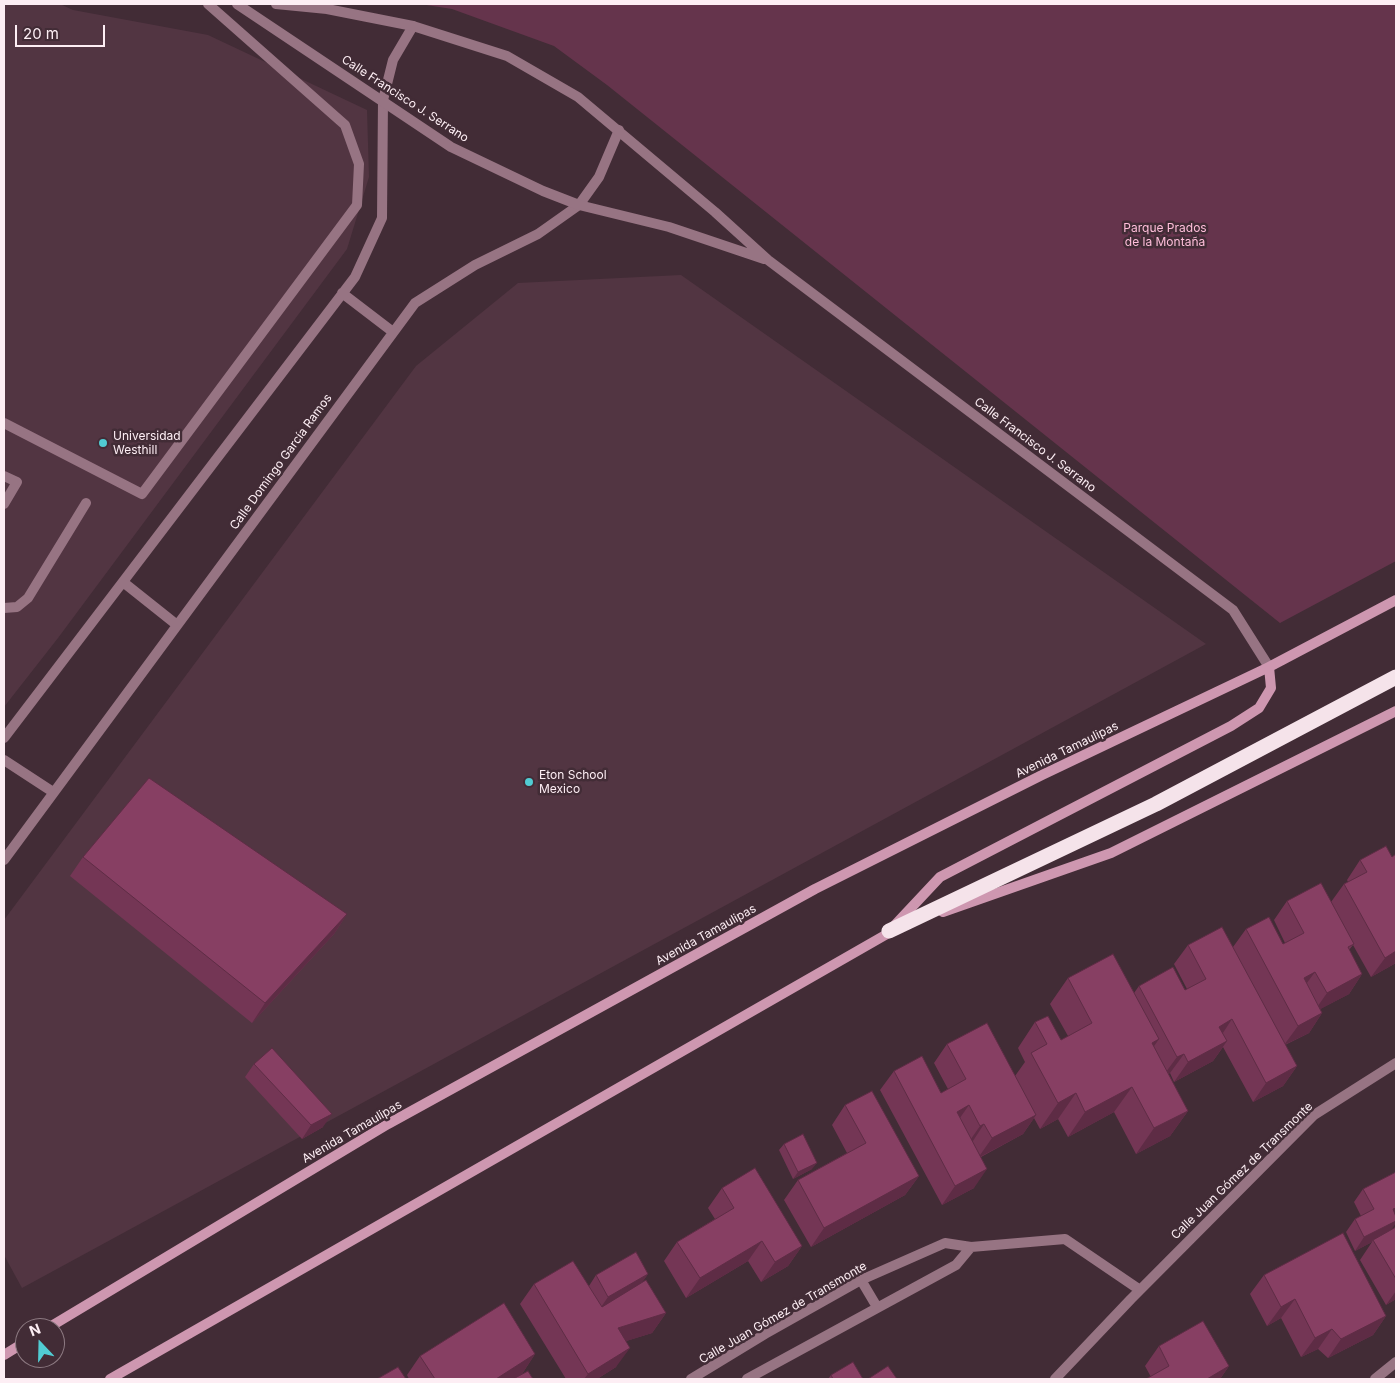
<!DOCTYPE html>
<meta charset="utf-8">
<style>
body{margin:0}
#map{position:relative;width:1400px;height:1383px;overflow:hidden;background:#422c36;font-family:Inter,sans-serif}
canvas{display:block}
.frame{position:absolute;inset:0;border:5px solid #fdeef4;pointer-events:none}
.north{position:absolute;left:15px;top:1318px;width:50px;height:50px;box-sizing:border-box;background:#422c36;border:1px solid #8d7a82;border-radius:50%;rotate:339deg;font-size:14px;font-weight:700;line-height:20px;text-align:center;color:#fdeef4}
.north::after{content:'';display:block;margin:auto;width:18px;height:22px;background:#51ccd3;clip-path:polygon(50% 0,100% 100%,50% 72%,0 100%)}
.scale{position:absolute;left:15px;top:25px;width:90px;height:22px;box-sizing:border-box;border:2px solid #fdeef4;border-top:0;padding-left:6px;font-size:15px;line-height:18px;white-space:nowrap;color:#fdeef4;-webkit-text-stroke:4px #422c36;paint-order:stroke}
</style>
<div id="map">
<canvas width="1400" height="1383"></canvas>
<div class="frame"></div>
<div class="north">N</div>
<div class="scale">20 m</div>
</div>
<script>
const context = document.querySelector('canvas').getContext('2d');
context.lineJoin = 'round';
function fillPath(path, color) {
  context.fillStyle = color;
  context.fill(path, 'evenodd');
}
function shape(rows) {
  const path = new Path2D();
  for (const r of rows) {
    path.moveTo(r[0], r[1]);
    for (let i = 2; i < r.length; i += 2) path.lineTo(r[i], r[i + 1]);
  }
  return path;
}
function stroke(path, color, width, dash) {
  context.strokeStyle = color;
  context.lineWidth = width;
  context.lineCap = dash ? 'butt' : 'round';
  context.setLineDash(dash || []);
  context.stroke(path);
}
function write(font, color, halo, rows, align = 'center') {
  context.font = font + ' Inter,sans-serif';
  context.lineWidth = 5;
  context.setLineDash([]);
  context.textBaseline = 'middle';
  context.strokeStyle = halo;
  context.fillStyle = color;
  for (const [text, x, y, turn = 0] of rows) {
    context.save();
    context.translate(x, y);
    context.rotate((+turn || 0) * Math.PI / 180);
    context.textAlign = isNaN(turn) ? turn : align;
    if (halo) context.strokeText(text, 0, 0);
    context.fillText(text, 0, 0);
    context.restore();
  }
}
const built = shape([
 [4,4,60,4,73,10,208,35,367,110,369,177,347,249,58,638,4,707],
 [681,275,1206,644,22,1288,4,1255,4,920,416,366,518,283]
]);
const green = shape([
 [420,4,1396,4,1396,561,1280,623,607,85,554,46,452,9]
]);
const lane = shape([
 [342,293,393,332],
 [4,423,142,494,357,205,359,164,345,125,208,4],
 [4,476,17,482,4,504],
 [123,582,177,625],
 [4,608,17,607,28,598,86,503],
 [4,738,355,277,382,218,383,100,393,60,413,26],
 [4,760,53,792],
 [4,860,415,303,475,265,538,234,579,205,599,177,619,130]
]);
const street = shape([
 [237,4,451,147,543,191,579,205,669,227,764,259],
 [276,4,327,9,413,26,507,56,578,97,715,212,768,260,1233,610,1269,667],
 [861,1280,877,1307],
 [691,1379,765,1334,861,1280,945,1243,971,1247,1065,1239,1140,1290],
 [747,1379,956,1265,971,1247],
 [1055,1379,1131,1299,1314,1115,1396,1063],
 [1375,1379,1396,1362]
]);
const secondary = shape([
 [943,912,1111,853,1396,711],
 [895,925,940,877,1231,726,1259,708,1271,688,1269,667],
 [48,1328,388,1124,815,889,1042,775,1269,667,1396,600],
 [4,1355,25,1342],
 [110,1379,894,930]
]);
const highway = shape([
 [889,931,1156,804,1396,677]
]);
const wall = shape([
 [1396,854,1396,963,1371,977,1353,945,1349,950,1362,974,1349,994,1320,1009,1322,1013,1309,1033,1285,1045,1297,1066,1283,1086,1253,1102,1223,1047,1213,1061,1174,1082,1170,1073,1168,1074,1188,1111,1170,1136,1136,1154,1114,1112,1068,1137,1058,1119,1040,1129,1034,1118,1023,1134,981,1157,974,1188,942,1205,880,1090,894,1071,941,1093,948,1089,934,1063,947,1044,1015,1076,1025,1062,1018,1048,1035,1022,1061,1040,1068,1036,1050,1004,1068,978,1134,993,1139,986,1185,990,1187,989,1174,964,1188,945,1233,947,1246,929,1283,944,1285,943,1274,920,1287,901,1331,902,1344,884,1348,882,1347,880,1360,860,1392,857],
 [83,857,347,914,334,934,252,1023,70,876],
 [254,1064,323,1127,302,1139,245,1077],
 [845,1105,919,1176,905,1195,811,1247,784,1200,798,1180,847,1153,832,1125],
 [784,1144,812,1169,793,1179,779,1150],
 [722,1188,802,1246,788,1266,761,1282,748,1261,686,1298,664,1261,677,1242,715,1219,708,1208],
 [1363,1189,1391,1230,1396,1227,1396,1299,1386,1305,1360,1260,1372,1242,1355,1251,1346,1232,1355,1219,1361,1216,1354,1202],
 [648,1274,642,1282,666,1313,652,1333,626,1341,616,1367,597,1379,566,1379,520,1304,534,1284,589,1286,596,1275],
 [1264,1275,1386,1316,1373,1335,1328,1358,1318,1349,1301,1357,1281,1318,1267,1326,1250,1294],
 [1159,1346,1229,1366,1220,1379,1146,1379,1151,1377,1145,1366],
 [535,1354,522,1374,515,1378,533,1379,409,1379,407,1375,420,1356],
 [831,1375,863,1379,828,1379]
]);
const shadedWall = shape([
 [347,914,334,934,252,1023,265,1003],
 [1396,951,1396,963,1371,977,1385,958],
 [1315,972,1301,991,1304,978],
 [1362,974,1349,994,1313,1013,1327,993],
 [1322,1013,1309,1033,1284,1045,1298,1026],
 [1232,1019,1219,1039,1219,1027],
 [1159,1039,1141,1065,1152,1043],
 [1227,1041,1213,1061,1174,1082,1188,1062],
 [1184,1054,1170,1073,1163,1076,1177,1057],
 [1297,1066,1283,1086,1253,1102,1266,1083],
 [1132,1087,1114,1112,1068,1137,1085,1112],
 [1076,1093,1058,1119,1040,1129,1058,1103],
 [969,1105,955,1125,957,1112],
 [1188,1111,1170,1136,1136,1154,1154,1128],
 [332,1114,323,1127,302,1139,311,1125],
 [1036,1115,1023,1134,978,1158,992,1138],
 [984,1124,971,1144,966,1146,980,1126],
 [817,1163,812,1169,793,1179,798,1172],
 [987,1169,974,1188,942,1205,955,1186],
 [919,1176,905,1195,811,1247,824,1228],
 [1396,1208,1396,1216,1393,1209],
 [1396,1221,1396,1223,1389,1233,1373,1240,1372,1242,1355,1251,1364,1237],
 [762,1241,748,1261,686,1298,700,1278],
 [802,1246,788,1266,761,1282,775,1262],
 [648,1274,639,1287,599,1310,608,1297],
 [1396,1291,1396,1299,1386,1305],
 [1295,1299,1281,1318,1267,1326,1281,1307],
 [666,1313,652,1333,604,1348,618,1328],
 [1386,1316,1373,1335,1328,1358,1341,1339],
 [1332,1329,1318,1349,1301,1357,1315,1338],
 [630,1348,616,1367,597,1379,584,1379,588,1374],
 [535,1354,522,1374,513,1379,496,1379],
 [1229,1366,1220,1379,1207,1379]
]);
const building = shape([
 [149,778,347,914,265,1003,83,857,149,778],
 [1386,846,1392,857,1396,854,1396,951,1385,958,1344,884,1367,872,1360,860,1386,846],
 [1321,883,1354,944,1348,947,1362,974,1327,993,1315,972,1304,978,1322,1013,1298,1026,1246,929,1269,917,1283,944,1304,933,1287,901,1321,883],
 [1222,927,1297,1066,1266,1083,1232,1019,1219,1027,1227,1041,1188,1062,1184,1054,1177,1057,1139,986,1173,967,1185,990,1206,979,1188,945,1222,927],
 [1113,954,1159,1039,1152,1043,1188,1111,1154,1128,1132,1087,1085,1112,1076,1093,1058,1103,1031,1053,1047,1044,1035,1022,1048,1016,1061,1040,1092,1023,1068,978,1113,954],
 [987,1023,1036,1115,992,1138,984,1124,980,1126,969,1105,957,1112,987,1169,955,1186,894,1071,922,1056,941,1093,966,1079,947,1044,987,1023],
 [272,1048,332,1114,311,1125,254,1064,272,1048],
 [872,1091,919,1176,824,1228,798,1180,866,1143,845,1105,872,1091],
 [803,1134,817,1163,798,1172,784,1144,803,1134],
 [755,1168,802,1246,775,1262,762,1241,700,1278,677,1242,734,1208,722,1188,755,1168],
 [1396,1172,1396,1208,1393,1209,1396,1217,1396,1221,1364,1237,1355,1219,1374,1209,1363,1189,1396,1172],
 [1396,1227,1396,1279,1373,1240,1396,1227],
 [1343,1233,1386,1316,1341,1339,1332,1329,1315,1338,1295,1299,1281,1307,1264,1275,1343,1233],
 [636,1252,648,1274,608,1297,596,1275,636,1252],
 [573,1261,602,1307,646,1280,666,1313,618,1328,630,1348,588,1374,534,1284,573,1261],
 [504,1303,535,1354,496,1379,435,1379,420,1356,504,1303],
 [1203,1321,1229,1366,1207,1379,1146,1379,1169,1366,1159,1346,1203,1321],
 [853,1362,863,1379,833,1379,831,1375,853,1362],
 [888,1366,897,1379,868,1379,888,1366],
 [398,1367,406,1379,377,1379,398,1367],
 [528,1371,533,1379,513,1379,528,1371]
]);
const markers = [
 [103,443,5,"#51ccd3"],
 [529,782,5,"#51ccd3"]
];
const streetNames = [
 ["Calle Francisco J. Serrano",405,99,33],
 ["Calle Francisco J. Serrano",1035,445,37],
 ["Calle Domingo García Ramos",281,462,-54],
 ["Avenida Tamaulipas",1067,750,-26],
 ["Avenida Tamaulipas",706,935,-29],
 ["Avenida Tamaulipas",352,1132,-30],
 ["Calle Juan Gómez de Transmonte",1242,1171,-44],
 ["Calle Juan Gómez de Transmonte",783,1313,-30]
];
const parkNames = [
 ["Parque Prados",1165,228],
 ["de la Montaña",1165,242]
];
const poiNames = [
 ["Universidad",113,436],
 ["Westhill",113,450],
 ["Eton School",539,775],
 ["Mexico",539,789]
];
fillPath(built, '#523542');
fillPath(green, '#65344c');
stroke(lane, '#977483', 10);
stroke(street, '#977483', 10);
stroke(secondary, '#ce97b0', 10);
stroke(highway, '#f5e3ea', 15);
fillPath(wall, '#743655');
fillPath(shadedWall, '#5e2c45');
fillPath(building, '#873f63');
stroke(building, '#5e2c45', 1);
for (const [x, y, r, color] of markers) {
  const dot = new Path2D();
  dot.arc(x, y, r, 0, 2 * Math.PI);
  context.fillStyle = color;
  context.fill(dot);
  stroke(dot, '#422c36', 2);
}
write('12px', '#fdeef4', '#422c36', streetNames);
write('12px', '#ffbeda', '#422c36', parkNames);
write('12px', '#fdeef4', '#422c36', poiNames, 'left');
</script>
